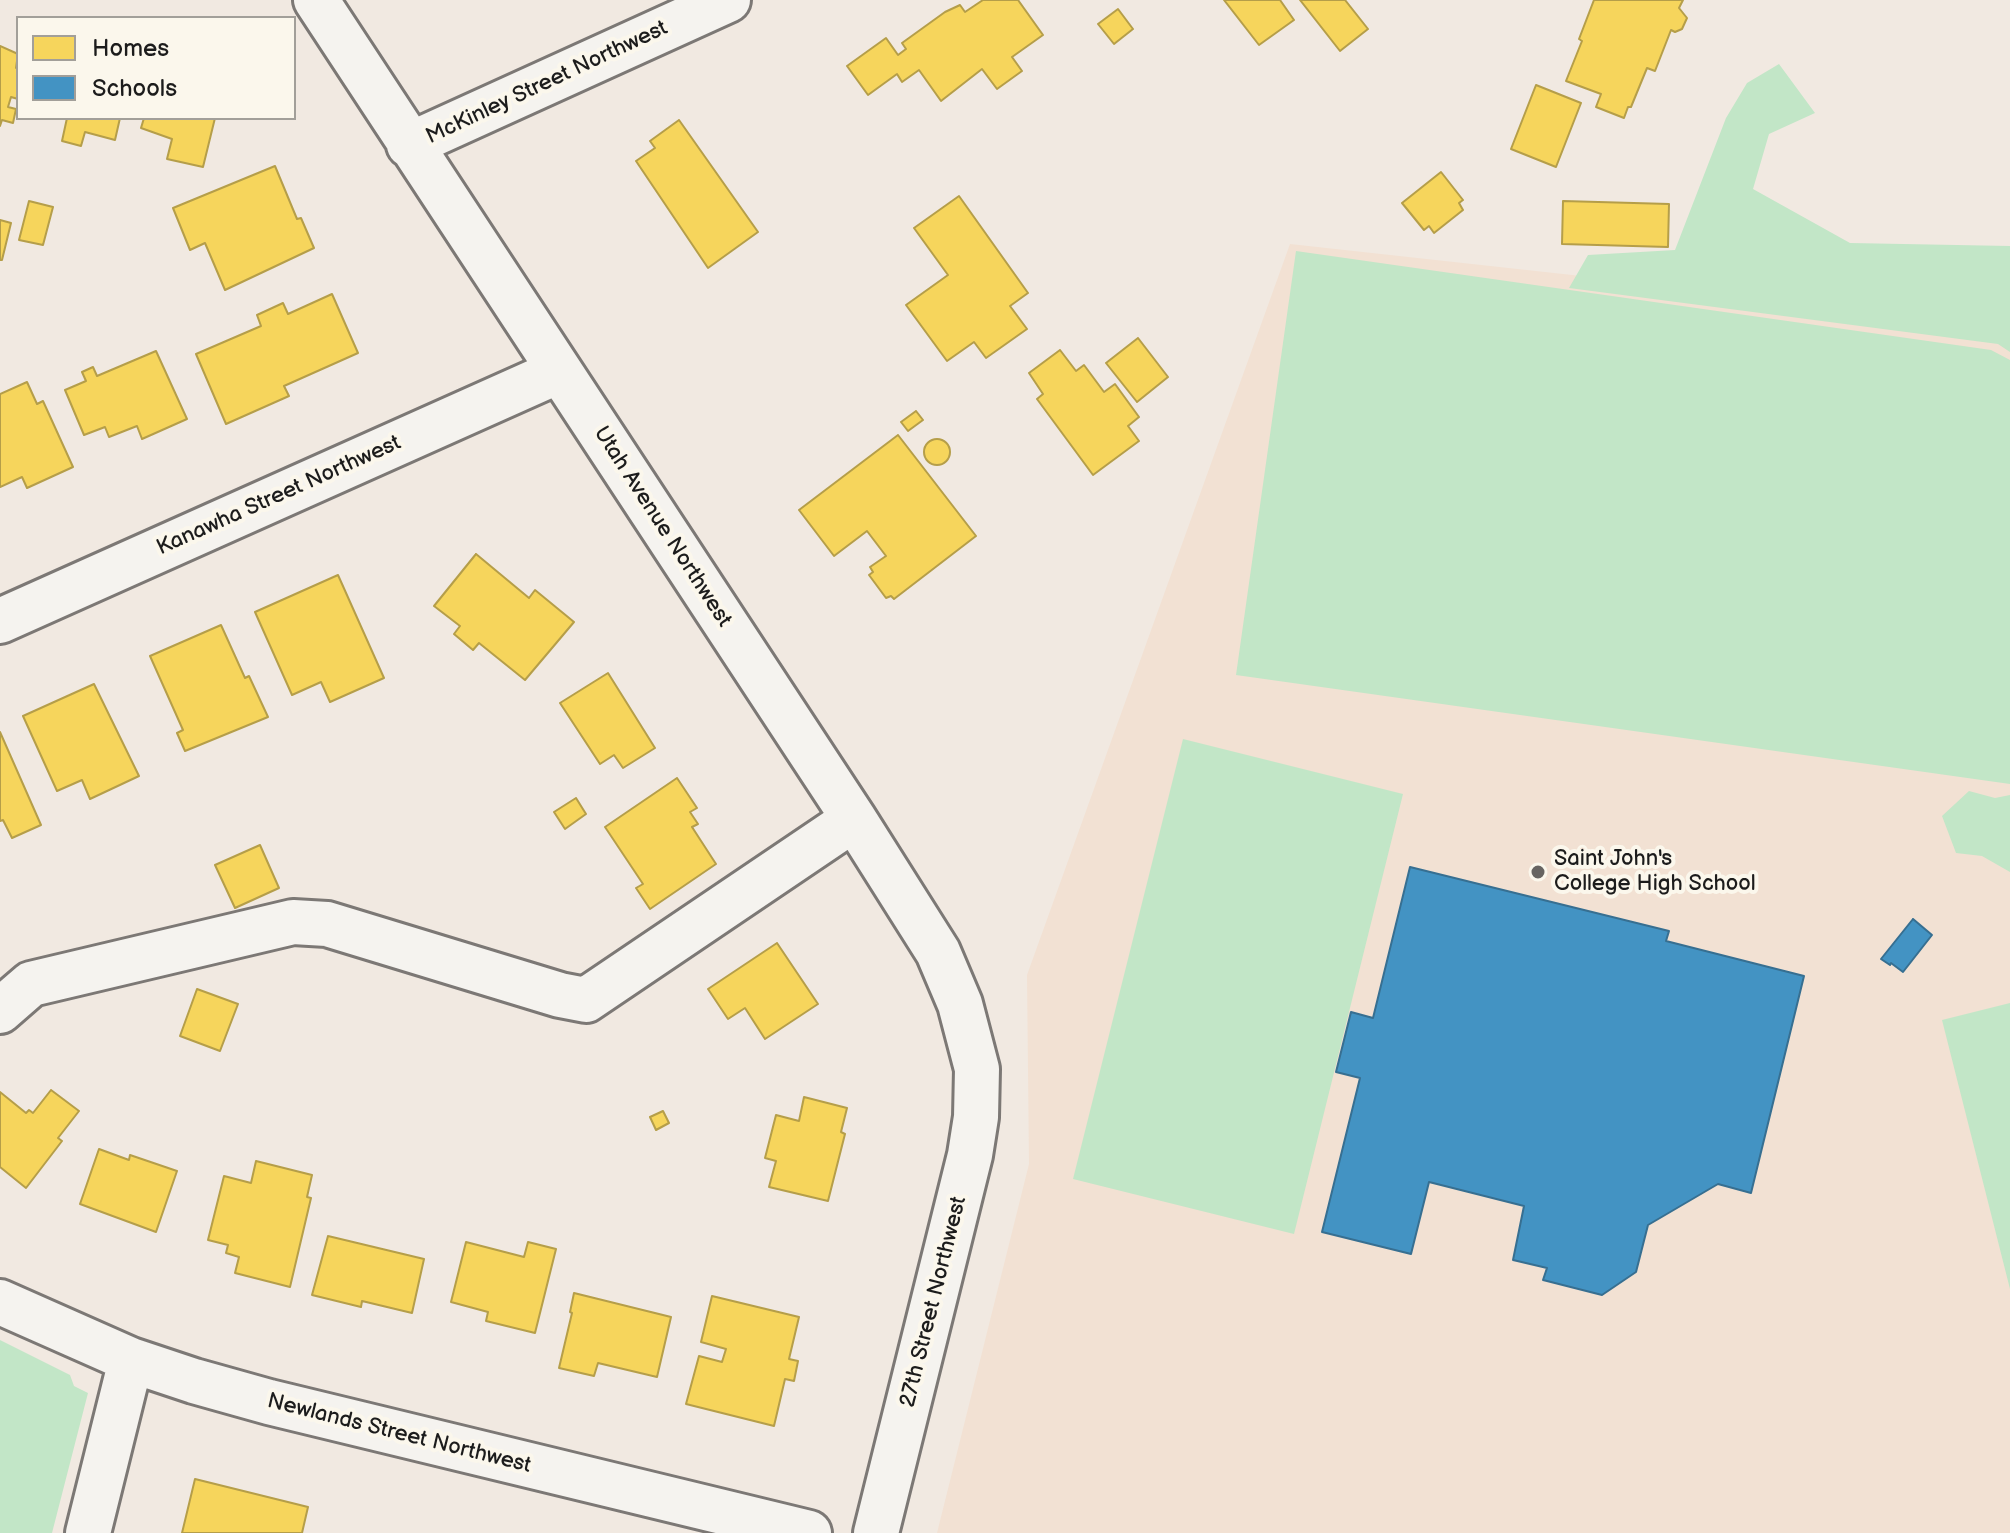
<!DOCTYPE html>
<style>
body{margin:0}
#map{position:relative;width:2010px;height:1533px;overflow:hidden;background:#f1e9e1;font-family:"Balsamiq Sans",sans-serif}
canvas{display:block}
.legend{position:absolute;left:16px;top:16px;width:280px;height:104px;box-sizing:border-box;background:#fbf7ec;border:2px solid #a29f99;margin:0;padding:10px 14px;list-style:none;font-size:24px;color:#1c1c1c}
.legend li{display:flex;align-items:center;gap:16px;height:40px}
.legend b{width:40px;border:2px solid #a29f99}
</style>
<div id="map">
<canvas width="2010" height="1533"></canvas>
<ul class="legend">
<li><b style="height:22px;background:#f6d55c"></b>Homes</li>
<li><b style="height:22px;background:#4393c3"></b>Schools</li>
</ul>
</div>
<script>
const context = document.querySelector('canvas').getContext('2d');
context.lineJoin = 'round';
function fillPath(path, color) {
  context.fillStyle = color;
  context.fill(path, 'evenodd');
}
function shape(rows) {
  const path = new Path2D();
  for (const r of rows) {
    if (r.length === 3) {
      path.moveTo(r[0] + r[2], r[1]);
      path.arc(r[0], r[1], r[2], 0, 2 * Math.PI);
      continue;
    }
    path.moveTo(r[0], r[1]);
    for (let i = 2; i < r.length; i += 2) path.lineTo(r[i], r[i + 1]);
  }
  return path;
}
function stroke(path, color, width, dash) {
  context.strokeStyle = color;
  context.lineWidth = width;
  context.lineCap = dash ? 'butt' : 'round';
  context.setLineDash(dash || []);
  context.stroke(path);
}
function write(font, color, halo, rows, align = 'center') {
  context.font = font + ' "Balsamiq Sans",sans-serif';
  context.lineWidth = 8;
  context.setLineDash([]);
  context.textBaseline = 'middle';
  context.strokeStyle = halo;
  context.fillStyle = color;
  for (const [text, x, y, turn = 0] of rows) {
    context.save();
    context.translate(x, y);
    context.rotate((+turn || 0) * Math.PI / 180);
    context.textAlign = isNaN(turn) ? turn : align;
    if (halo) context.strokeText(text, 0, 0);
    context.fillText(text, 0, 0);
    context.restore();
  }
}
const built = shape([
 [1290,244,1818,302,2010,316,2010,1533,937,1533,1029,1164,1027,975]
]);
const green = shape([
 [1779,64,1815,113,1769,134,1753,189,1850,243,2010,246,2010,352,1998,344,1569,288,1588,255,1675,250,1726,118,1747,83],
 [1296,251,1991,350,2010,360,2010,784,1236,675],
 [1183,739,1403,794,1294,1234,1073,1179],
 [1969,791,1995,798,2010,795,2010,872,1982,856,1956,853,1942,816],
 [2010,1003,2010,1289,1942,1020],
 [0,1340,70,1375,74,1386,88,1393,52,1533,0,1533]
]);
const homes = shape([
 [983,0,1018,0,1043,35,1012,57,1022,71,997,89,982,69,941,101,919,70,902,82,897,74,868,95,847,66,886,38,898,55,906,49,902,43,945,12,960,5,965,12,983,0],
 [1224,0,1280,0,1294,20,1259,45,1224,0],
 [1300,0,1345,0,1368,29,1340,51,1300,0],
 [1594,0,1683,0,1679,8,1687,18,1682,29,1675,32,1671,30,1655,71,1647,68,1631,107,1628,107,1624,118,1596,107,1601,94,1566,81,1582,41,1579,39,1594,0],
 [1118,9,1133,29,1114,44,1098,24,1118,9],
 [0,46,18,54,16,68,18,68,18,99,11,97,8,107,16,109,13,123,2,120,0,126,0,46],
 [1536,85,1581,103,1556,167,1511,149,1536,85],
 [67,118,120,118,115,140,85,132,81,146,62,141,67,118],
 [144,118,215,118,203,167,167,159,172,139,141,128,144,118],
 [679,120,758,232,708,268,636,161,655,148,650,141,679,120],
 [275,166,297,219,301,218,314,248,225,290,205,243,190,250,173,208,275,166],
 [1441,172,1463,200,1459,203,1463,210,1434,233,1429,226,1424,230,1402,203,1441,172],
 [959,196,1028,293,1010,306,1027,329,986,358,974,342,947,361,906,305,948,275,914,228,959,196],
 [29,201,53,207,43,245,19,240,29,201],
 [1563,201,1669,204,1668,247,1562,244,1563,201],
 [0,220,11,223,2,260,0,260,0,220],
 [332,294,358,353,284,386,289,396,226,424,196,354,261,326,257,315,283,303,288,314,332,294],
 [1138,338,1168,377,1137,402,1106,363,1138,338],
 [1060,350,1076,371,1084,365,1104,392,1115,384,1139,417,1128,426,1139,441,1093,475,1037,399,1043,394,1029,373,1060,350],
 [156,351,187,419,142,439,137,426,109,437,105,427,84,435,65,390,86,381,82,372,93,367,97,376,156,351],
 [27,382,37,404,43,401,73,467,27,488,22,477,0,487,0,394,27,382],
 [916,411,923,420,908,431,901,422,916,411],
 [898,435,976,536,894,599,891,596,886,598,869,575,873,572,870,567,886,556,867,531,834,556,799,510,898,435],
 [937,452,13],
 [476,554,529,598,535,590,574,622,525,680,479,643,473,650,454,634,460,626,434,606,476,554],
 [338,575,384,678,330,702,321,682,292,695,255,612,338,575],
 [221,625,245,678,249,676,268,717,185,751,177,733,183,730,150,656,221,625],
 [608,673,655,748,623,768,614,755,600,764,560,703,608,673],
 [94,684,139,776,90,799,82,780,57,791,23,716,94,684],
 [0,732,41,825,12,838,3,820,0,821,0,732],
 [677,778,697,808,690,812,698,824,692,827,716,864,650,909,636,888,643,884,605,827,677,778],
 [576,798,586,814,565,829,554,812,576,798],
 [260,845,279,888,235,908,215,865,260,845],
 [777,943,818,1004,765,1039,745,1008,728,1019,708,989,777,943],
 [197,989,238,1004,220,1051,180,1036,197,989],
 [51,1090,79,1111,58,1138,62,1141,26,1188,0,1167,0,1092,26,1113,29,1110,33,1113,51,1090],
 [804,1097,847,1108,841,1132,845,1134,828,1201,769,1187,776,1161,765,1158,776,1115,799,1121,804,1097],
 [663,1111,669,1123,656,1130,650,1117,663,1111],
 [99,1149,129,1160,130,1155,177,1171,156,1232,80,1204,99,1149],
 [256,1161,312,1175,307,1197,311,1198,290,1287,235,1273,239,1257,226,1253,228,1245,208,1240,224,1176,251,1183,256,1161],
 [328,1236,424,1259,412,1313,362,1301,361,1307,312,1295,328,1236],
 [466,1242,524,1257,528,1242,556,1249,535,1333,486,1321,488,1312,451,1302,466,1242],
 [574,1293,671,1317,657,1377,598,1363,594,1376,559,1368,572,1313,570,1312,574,1293],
 [712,1296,799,1317,789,1359,798,1361,794,1381,785,1379,774,1426,686,1404,699,1356,722,1362,726,1349,701,1342,712,1296],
 [195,1479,308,1507,302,1533,182,1533,195,1479]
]);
const schools = shape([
 [1410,867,1669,931,1666,941,1804,976,1751,1193,1718,1184,1648,1225,1636,1272,1602,1295,1543,1280,1547,1268,1513,1260,1524,1206,1429,1182,1411,1254,1322,1232,1360,1078,1336,1072,1351,1012,1373,1018,1410,867],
 [1913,919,1932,935,1903,972,1891,963,1890,965,1881,959,1913,919]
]);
const minor = shape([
 [316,0,854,819,938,952,960,1004,977,1069,976,1117,970,1155,876,1533],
 [409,145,728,0],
 [0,621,559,371],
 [0,1011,31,984,293,922,327,924,560,995,586,1000,854,819],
 [0,1302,131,1360,194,1381,269,1402,809,1533],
 [88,1533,131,1360]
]);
const markers = [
 [1538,872,8,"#676461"]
];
const streetNames = [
 ["McKinley Street Northwest",547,83,-25],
 ["Kanawha Street Northwest",279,496,-24],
 ["Utah Avenue Northwest",662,527,57],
 ["27th Street Northwest",934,1302,-76],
 ["Newlands Street Northwest",399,1434,14]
];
const poiNames = [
 ["Saint John's",1554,859],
 ["College High School",1554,884]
];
fillPath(built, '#f2e1d3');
fillPath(green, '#c2e6c7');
fillPath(homes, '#f6d55c');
stroke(homes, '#b59e49', 2);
fillPath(schools, '#4393c3');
stroke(schools, '#376f91', 2);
stroke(minor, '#7c7875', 50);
stroke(minor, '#f5f3ef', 44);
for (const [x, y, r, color] of markers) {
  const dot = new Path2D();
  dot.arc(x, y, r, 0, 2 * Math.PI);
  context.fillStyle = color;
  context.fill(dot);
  stroke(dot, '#fbf7ec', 3);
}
write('22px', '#1c1c1c', '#fbf7ec', streetNames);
write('22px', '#1c1c1c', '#fbf7ec', poiNames, 'left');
</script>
